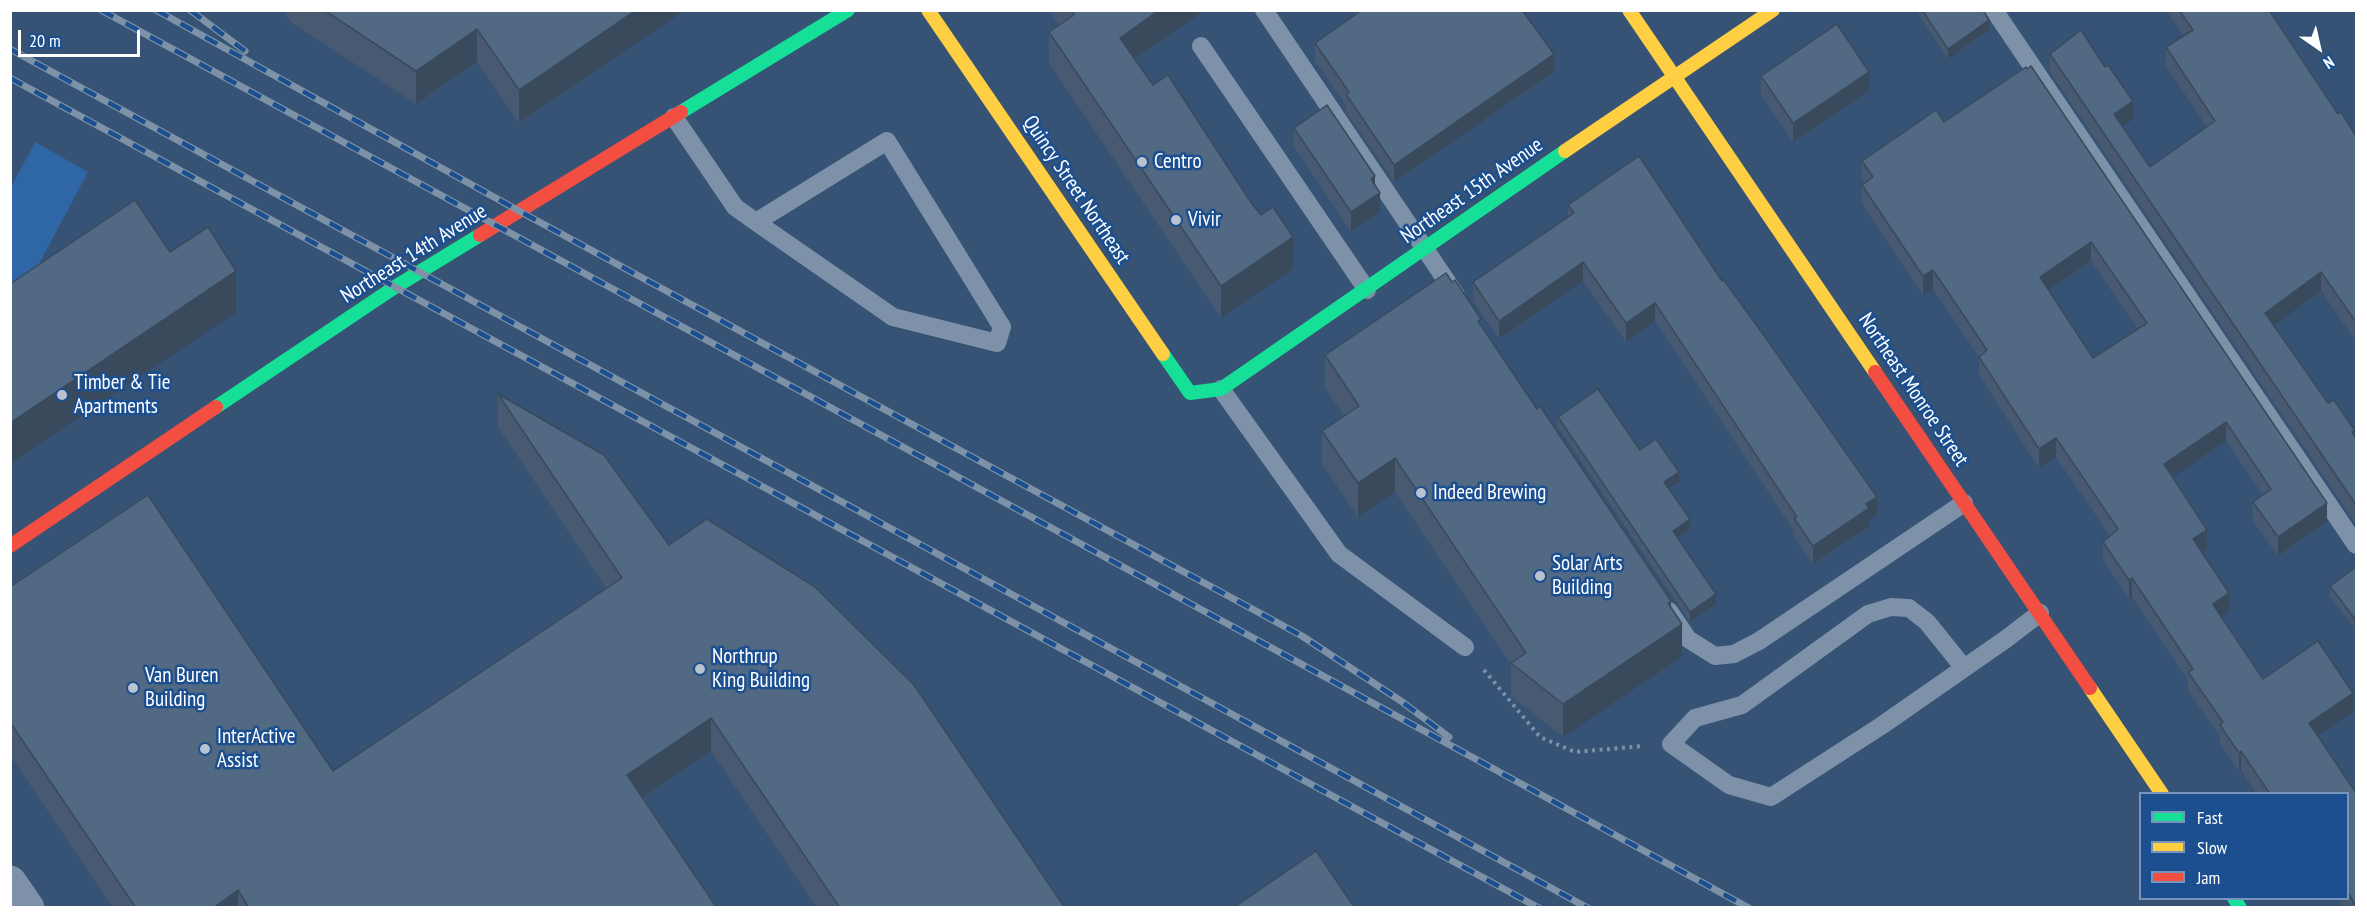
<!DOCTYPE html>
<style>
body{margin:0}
#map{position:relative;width:2367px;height:918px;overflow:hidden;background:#365274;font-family:"PT Sans Narrow",sans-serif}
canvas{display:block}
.frame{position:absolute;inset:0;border:12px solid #fff;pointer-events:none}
.legend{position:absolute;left:2139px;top:792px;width:210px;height:108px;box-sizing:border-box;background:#1b4f8f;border:2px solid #7695bc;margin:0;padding:8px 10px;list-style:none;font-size:18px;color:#fff}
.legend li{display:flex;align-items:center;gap:12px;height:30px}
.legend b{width:30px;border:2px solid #7695bc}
.north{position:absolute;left:2289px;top:18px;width:60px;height:60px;-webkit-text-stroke:4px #1b4f8f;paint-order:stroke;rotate:146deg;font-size:16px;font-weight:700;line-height:24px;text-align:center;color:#fff}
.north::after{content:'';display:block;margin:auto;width:21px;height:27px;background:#fff;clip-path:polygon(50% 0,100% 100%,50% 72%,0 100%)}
.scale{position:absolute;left:18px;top:30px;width:122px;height:27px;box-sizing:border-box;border:3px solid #fff;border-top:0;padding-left:8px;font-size:18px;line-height:21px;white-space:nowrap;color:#fff;-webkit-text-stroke:4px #1b4f8f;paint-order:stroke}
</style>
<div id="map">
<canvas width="2367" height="918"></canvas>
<div class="frame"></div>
<ul class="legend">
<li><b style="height:8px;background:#16e098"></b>Fast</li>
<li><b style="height:8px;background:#ffcf43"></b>Slow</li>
<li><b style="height:8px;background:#f24e42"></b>Jam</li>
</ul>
<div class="north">N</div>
<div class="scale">20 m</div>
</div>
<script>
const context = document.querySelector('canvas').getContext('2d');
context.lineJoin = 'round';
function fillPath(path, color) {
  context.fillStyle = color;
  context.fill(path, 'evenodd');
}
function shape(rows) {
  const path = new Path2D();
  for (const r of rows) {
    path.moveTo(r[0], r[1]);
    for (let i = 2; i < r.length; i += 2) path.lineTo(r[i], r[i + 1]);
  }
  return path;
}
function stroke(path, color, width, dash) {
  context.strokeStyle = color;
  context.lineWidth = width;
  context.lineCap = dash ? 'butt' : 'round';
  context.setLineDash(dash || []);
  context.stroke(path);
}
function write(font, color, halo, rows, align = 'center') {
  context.font = font + ' "PT Sans Narrow",sans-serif';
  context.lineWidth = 5;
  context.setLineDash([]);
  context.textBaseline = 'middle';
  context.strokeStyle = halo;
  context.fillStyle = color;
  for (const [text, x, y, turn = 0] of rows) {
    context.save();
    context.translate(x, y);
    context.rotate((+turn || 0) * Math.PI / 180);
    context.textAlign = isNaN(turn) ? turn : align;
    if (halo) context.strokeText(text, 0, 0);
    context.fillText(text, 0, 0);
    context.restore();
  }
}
const green = shape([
 [35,142,88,172,38,266,11,284,11,187]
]);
const path = shape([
 [1484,670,1540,737,1575,752,1643,746]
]);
const lane = shape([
 [1264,10,1456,295],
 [1994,10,2356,545],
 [1201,46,1367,290],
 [674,117,735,207,756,222,893,317,997,343,1002,327,887,141,756,222],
 [1221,389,1339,554,1465,647],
 [1669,611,1688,639,1715,656,1734,654,1759,641,1964,503],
 [1964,668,1927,622,1909,608,1891,607,1868,614,1742,705,1695,718,1671,744,1729,785,1771,797,1881,726,2006,639,2040,613]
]);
const street = shape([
 [10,882,28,908]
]);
const fast = shape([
 [681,112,848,10],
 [1163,354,1190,393,1221,389,1565,151],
 [216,407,395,287,480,235],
 [2234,898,2240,908]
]);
const slow = shape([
 [928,10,1163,354],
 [1629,10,1875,372],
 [1565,151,1773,10],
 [2090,688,2162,794]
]);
const jam = shape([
 [480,235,681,112],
 [1875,372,2090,688],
 [10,546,216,407]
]);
const rail = shape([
 [101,10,1749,908],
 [156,10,521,212,1302,636,1401,701,1449,737],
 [190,10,245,51],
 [10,49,1588,908],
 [10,78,1539,908]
]);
const wall = shape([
 [283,10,685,10,519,123,477,62,416,104,291,22],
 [1049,10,1205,10,1135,59,1153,85,1293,269,1221,318,1049,63,1049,32,1059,25],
 [1352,10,1522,10,1554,72,1394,182,1346,112,1346,106,1315,61,1315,43,1356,15],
 [1916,10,1983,10,1989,30,1948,59],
 [2166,10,2269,10,2338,114,2356,136,2356,341,2321,291,2274,325,2328,403,2356,438,2356,524,2050,72,2050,54,2133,119,2122,126,2150,167,2207,127,2166,66,2166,47,2184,36],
 [2026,67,2327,522,2278,556,2253,521,2253,502,2263,495,2226,441,2172,477,2207,549,2202,552,2229,612,2221,617,2263,679,2353,712,2318,736,2356,793,2356,908,2344,908,2338,898,2348,898,2348,794,2257,794,2241,770,2239,772,2220,743,2220,736,2188,691,2188,680,2132,597,2129,599,2103,560,2103,542,2110,536,2056,457,2039,468,1979,375,1979,357,1933,289,1923,295,1862,204,1862,185,1864,184,1862,180,1862,161,1944,122],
 [2091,261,2138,329,2093,358,2048,290],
 [1761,76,1869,91,1793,142,1761,95],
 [1294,128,1375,186,1380,212,1351,232,1294,147],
 [1568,205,1877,515,1869,521,1869,527,1813,564,1794,537,1794,531,1655,321,1626,342,1583,281,1499,339,1473,301,1473,282,1568,217],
 [1481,325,1671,608,1682,657,1563,737,1511,696,1511,665,1395,492,1358,517,1322,464,1322,431,1344,416,1325,388,1325,355],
 [498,394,669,545,1065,908,817,908,711,751,643,797,717,908,113,908,10,755,10,587,333,771,606,588,498,427],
 [1558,417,1640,450,1679,482,1669,489,1690,529,1678,538,1716,604,1690,622,1558,427],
 [2356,567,2356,626,2354,628,2330,596,2330,586]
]);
const shadedWall = shape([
 [636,10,685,10,519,123,519,90],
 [1159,10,1205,10,1120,69,1120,38],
 [1989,20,1989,30,1948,59,1948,49],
 [477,29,477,62,416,104,416,71],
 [1554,54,1554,72,1394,182,1394,165],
 [1869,72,1869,91,1793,142,1793,123],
 [2133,101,2133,119,2114,132,2114,114],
 [1375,176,1375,195,1371,179],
 [1380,193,1380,212,1351,232,1351,212],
 [1293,237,1293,269,1221,318,1221,286],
 [2091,242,2091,261,2040,296,2040,277],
 [1583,262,1583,281,1499,339,1499,321],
 [1933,270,1933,289,1923,295,1923,276],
 [236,271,236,312,10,464,10,423],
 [2321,272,2321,291,2265,332,2265,313],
 [1655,303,1655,321,1626,342,1626,323],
 [2226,422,2226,441,2164,483,2164,464],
 [2056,438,2056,457,2039,468,2039,449],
 [1395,458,1395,492,1358,517,1358,483],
 [1679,472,1679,482,1664,492,1664,482],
 [1877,497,1877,515,1869,521,1869,527,1813,564,1813,546,1866,504],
 [2327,503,2327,522,2278,556,2278,537],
 [1690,519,1690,529,1673,541,1673,531],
 [2207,530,2207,549,2193,558,2193,539],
 [2132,578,2132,597,2129,599,2129,580],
 [2229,593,2229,612,2213,623,2213,604],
 [1716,594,1716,604,1690,622,1690,612],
 [1671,601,1671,632,1682,624,1682,657,1563,737,1563,704],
 [2356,616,2356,626,2354,628,2354,618],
 [2353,693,2353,712,2309,742,2309,723],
 [711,718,711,751,627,808,627,775],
 [2241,751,2241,770,2239,772,2239,753],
 [238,890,238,908,213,908]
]);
const building = shape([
 [324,10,636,10,519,90,477,29,416,71,324,10],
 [1071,10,1159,10,1120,38,1153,85,1168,75,1252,204,1261,215,1273,207,1293,237,1221,286,1049,32,1074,15,1071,10],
 [1362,10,1522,10,1554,54,1394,165,1346,94,1349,92,1315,43,1362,10],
 [1922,10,1983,10,1989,20,1948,49,1922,10],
 [2179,10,2269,10,2338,114,2341,112,2356,136,2356,322,2321,272,2265,313,2328,403,2334,400,2355,431,2352,432,2356,438,2356,505,2050,54,2081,30,2105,67,2108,65,2133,101,2114,114,2150,167,2215,121,2166,47,2193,30,2179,10],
 [1837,24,1869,72,1793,123,1761,76,1837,24],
 [2031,66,2327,503,2278,537,2253,502,2271,489,2226,422,2164,464,2207,530,2193,539,2229,593,2213,604,2214,606,2263,679,2318,641,2353,693,2309,723,2356,793,2356,906,2348,893,2348,794,2270,794,2241,751,2239,753,2220,725,2223,722,2188,672,2193,669,2132,578,2129,580,2103,542,2118,529,2056,438,2039,449,1979,357,1987,350,1933,270,1923,276,1862,185,1873,177,1862,161,1936,110,1944,122,2026,67,2027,69,2031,66],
 [2091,242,2147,323,2093,358,2040,277,2091,242],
 [1327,105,1375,176,1371,179,1380,193,1351,212,1294,128,1327,105],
 [1639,156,1722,281,1723,279,1765,337,1877,497,1866,504,1869,508,1813,546,1794,518,1797,517,1655,303,1626,323,1583,262,1499,321,1473,282,1574,213,1568,205,1639,156],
 [135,200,170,252,208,227,236,271,10,423,10,284,135,200],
 [1446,273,1452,282,1455,280,1481,319,1478,321,1537,409,1540,406,1671,601,1668,603,1682,624,1563,704,1511,663,1526,653,1395,458,1358,483,1322,431,1359,406,1325,355,1446,273],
 [1598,389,1640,450,1656,439,1679,472,1664,482,1690,519,1673,531,1716,594,1690,612,1558,417,1598,389],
 [498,394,604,455,669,545,707,519,815,587,914,685,1065,908,840,908,711,718,627,775,717,908,249,908,238,890,213,908,136,908,10,722,10,587,148,495,333,771,622,578,498,394],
 [2356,567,2356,616,2354,618,2330,586,2356,567],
 [1316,851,1355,908,1233,908,1316,851]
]);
const markers = [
 [1142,162,6,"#b9c2ce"],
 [1176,220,6,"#b9c2ce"],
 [62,395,6,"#b9c2ce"],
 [1421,493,6,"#b9c2ce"],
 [1540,576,6,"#b9c2ce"],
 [700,669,6,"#b9c2ce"],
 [133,688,6,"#b9c2ce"],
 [205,749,6,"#b9c2ce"]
];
const poiNames = [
 ["Centro",1154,162],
 ["Vivir",1188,220],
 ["Timber & Tie",74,383],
 ["Apartments",74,407],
 ["Indeed Brewing",1433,493],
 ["Solar Arts",1552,564],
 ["Building",1552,588],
 ["Northrup",712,657],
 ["King Building",712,681],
 ["Van Buren",145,676],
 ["Building",145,700],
 ["InterActive",217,737],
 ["Assist",217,761]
];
const streetNames = [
 ["Quincy Street Northeast",1076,190,56],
 ["Northeast 15th Avenue",1472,191,-35],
 ["Northeast 14th Avenue",414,254,-32],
 ["Northeast Monroe Street",1913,390,56]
];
fillPath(green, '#2f66a5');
stroke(path, '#7d92a8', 4, [3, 4.5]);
stroke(lane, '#7d92a8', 18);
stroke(street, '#7d92a8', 33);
stroke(fast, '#16e098', 14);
stroke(slow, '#ffcf43', 14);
stroke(jam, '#f24e42', 14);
stroke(rail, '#7e92a7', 7);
stroke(rail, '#1b4f8f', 4.5, [14]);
fillPath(wall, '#475a72');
fillPath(shadedWall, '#394a5c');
fillPath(building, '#526984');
stroke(building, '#394a5c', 1.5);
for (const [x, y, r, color] of markers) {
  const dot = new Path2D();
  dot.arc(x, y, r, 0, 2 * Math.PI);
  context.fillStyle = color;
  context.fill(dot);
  stroke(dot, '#1b4f8f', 2);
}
write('21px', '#fff', '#1b4f8f', poiNames, 'left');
write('21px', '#fff', '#1b4f8f', streetNames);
</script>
